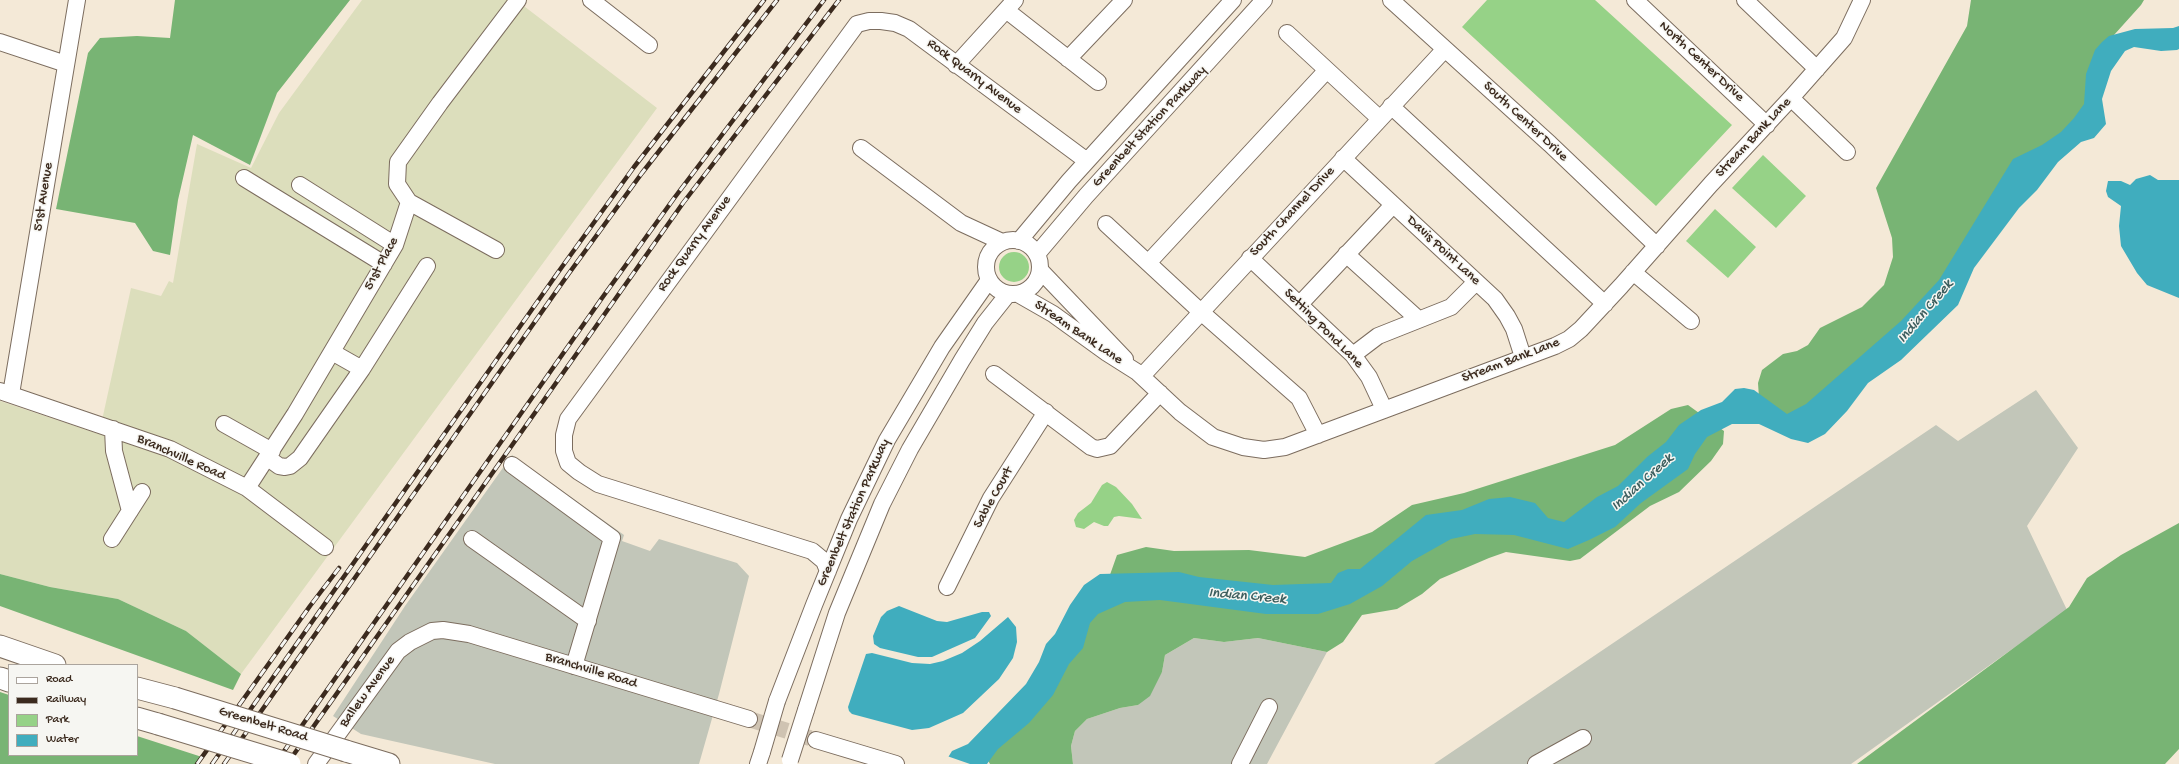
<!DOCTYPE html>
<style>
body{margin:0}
#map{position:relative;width:2179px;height:764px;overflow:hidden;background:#f4e9d7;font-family:"Gochi Hand",sans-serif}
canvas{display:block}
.legend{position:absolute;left:8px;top:664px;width:130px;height:92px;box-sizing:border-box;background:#f6f6f2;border:1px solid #aba49d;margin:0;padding:5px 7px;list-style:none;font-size:12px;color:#3b2a1e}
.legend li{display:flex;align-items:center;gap:8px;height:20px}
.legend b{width:20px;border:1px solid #aba49d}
</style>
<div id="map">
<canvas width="2179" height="764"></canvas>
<ul class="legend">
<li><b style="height:5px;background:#fff"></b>Road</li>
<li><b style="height:5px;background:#3b2a1e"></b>Railway</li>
<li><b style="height:11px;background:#96d287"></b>Park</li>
<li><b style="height:11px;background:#40adbe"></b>Water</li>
</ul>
</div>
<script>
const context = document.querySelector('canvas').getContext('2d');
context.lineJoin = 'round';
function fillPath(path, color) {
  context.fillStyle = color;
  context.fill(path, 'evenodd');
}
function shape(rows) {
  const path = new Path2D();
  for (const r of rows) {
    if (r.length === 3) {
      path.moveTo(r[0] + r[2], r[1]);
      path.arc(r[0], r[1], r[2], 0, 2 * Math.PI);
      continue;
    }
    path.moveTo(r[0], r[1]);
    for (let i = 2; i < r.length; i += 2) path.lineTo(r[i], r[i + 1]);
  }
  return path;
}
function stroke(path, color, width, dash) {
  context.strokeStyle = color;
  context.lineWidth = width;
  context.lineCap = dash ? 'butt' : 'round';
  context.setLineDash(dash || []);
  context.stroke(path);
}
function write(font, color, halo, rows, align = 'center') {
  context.font = font + ' "Gochi Hand",sans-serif';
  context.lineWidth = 3;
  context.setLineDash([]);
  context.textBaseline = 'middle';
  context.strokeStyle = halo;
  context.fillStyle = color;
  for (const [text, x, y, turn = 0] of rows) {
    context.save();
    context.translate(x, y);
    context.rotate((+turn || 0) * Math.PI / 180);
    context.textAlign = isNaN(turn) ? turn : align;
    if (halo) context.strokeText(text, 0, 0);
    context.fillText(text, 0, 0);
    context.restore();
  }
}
const built = shape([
 [362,0,516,0,657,108,241,674,186,631,118,599,50,587,0,574,0,401,99,434,131,288,161,296,169,281,173,283,197,144,251,168,279,113]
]);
const industrial = shape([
 [2036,390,2078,448,2027,526,2067,610,1851,764,1434,764,1936,425,1958,441],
 [512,455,624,535,622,541,650,551,659,539,737,563,749,576,719,694,699,764,495,764,361,734,333,716,405,606],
 [1194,638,1224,642,1258,638,1327,652,1267,764,1073,764,1071,746,1075,731,1087,719,1120,708,1138,705,1162,672,1165,655]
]);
const green = shape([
 [1487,0,1595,0,1732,125,1656,206,1462,27],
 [1763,155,1806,196,1776,228,1732,188],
 [1715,209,1756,247,1728,278,1686,241],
 [1014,267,15],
 [1107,482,1116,487,1132,504,1142,519,1119,516,1114,517,1108,526,1104,526,1094,522,1084,529,1076,527,1074,520,1078,513,1091,503,1102,485]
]);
const forest = shape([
 [175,0,350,0,277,93,250,165,193,135,178,200,170,255,153,251,135,223,56,209,88,53,100,38,137,36,170,38],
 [1971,0,2144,0,2141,5,2114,35,2083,120,1979,242,1806,427,1759,398,1758,383,1762,370,1783,354,1797,351,1808,345,1820,328,1862,307,1884,285,1893,257,1892,238,1876,188,1967,26],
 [1688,405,1724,431,1723,444,1711,461,1679,492,1650,506,1580,559,1570,561,1506,552,1489,558,1440,579,1422,594,1397,609,1362,615,1343,642,1327,652,1258,638,1224,642,1194,638,1165,655,1162,672,1150,696,1138,705,1120,708,1087,719,1075,731,1071,746,1073,764,990,764,982,750,1100,603,1117,555,1146,547,1174,551,1249,550,1305,557,1372,532,1412,505,1464,493,1615,445,1671,409],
 [2179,523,2179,749,2165,764,1857,764,2069,607,2087,578,2121,555],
 [0,574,50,587,118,599,186,631,241,674,233,690,0,606],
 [0,692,9,695,9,755,137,755,137,736,202,757,197,764,0,764]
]);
const water = shape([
 [2179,26,2179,49,2177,50,2161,51,2134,47,2125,51,2111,71,2102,99,2106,124,2094,138,2081,142,2058,162,2037,190,2019,208,1974,268,1958,305,1901,360,1868,383,1847,411,1825,434,1808,443,1791,439,1759,424,1732,424,1707,437,1695,454,1688,469,1641,503,1615,527,1589,540,1568,549,1514,535,1475,534,1451,539,1412,561,1382,586,1350,604,1318,614,1266,614,1160,600,1125,602,1098,614,1090,623,1083,648,1069,664,1053,695,1029,723,998,749,987,764,944,764,952,751,968,744,1026,684,1039,662,1046,644,1055,634,1070,605,1084,585,1100,574,1179,572,1199,577,1273,585,1331,583,1338,573,1348,569,1360,569,1426,515,1462,510,1489,499,1510,497,1535,503,1548,518,1564,522,1597,497,1618,486,1647,457,1666,442,1679,425,1701,410,1722,402,1735,389,1744,388,1754,390,1787,414,1806,404,1901,321,1939,280,2013,159,2042,145,2061,132,2074,118,2084,104,2086,74,2095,50,2102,42,2109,36,2135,29,2173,28],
 [2150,175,2158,180,2179,180,2179,298,2147,285,2137,273,2121,246,2119,226,2121,206,2108,197,2106,191,2108,181,2121,181,2130,185,2136,179],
 [899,606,937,621,947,622,982,612,989,612,991,616,975,638,932,657,918,657,880,648,874,644,873,636,881,617,887,611],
 [1008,617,1016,627,1017,642,1013,658,999,679,963,713,929,728,912,730,852,714,849,711,848,707,866,654,872,653,912,663,930,664,943,661,962,653,980,641]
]);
const pier = shape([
 [947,756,970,764,942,764]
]);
const minorTunnel = shape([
 [749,719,816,740]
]);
const minor = shape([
 [591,0,649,45],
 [1391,0,1550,144,1657,246],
 [1635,0,1767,125],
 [1745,0,1817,69],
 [1006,10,1098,82],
 [1287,33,1379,118],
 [0,42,66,64],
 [1068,59,1124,0],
 [956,65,1015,0],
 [1791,98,1847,152],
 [1391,106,1605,304],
 [861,148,961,223,1002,242],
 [1343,158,1495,299,1507,316,1514,329,1523,357],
 [244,178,384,264],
 [300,185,395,245],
 [409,202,496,250],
 [1106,224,1201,312,1299,398,1318,435],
 [1013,267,27],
 [1019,241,1069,181,1233,0],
 [1037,254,1086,196,1264,0],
 [1346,254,1418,319],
 [1250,258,1353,355,1369,377,1384,409],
 [1148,263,1327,70],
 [1040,270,1125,359],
 [1633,272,1691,321],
 [1018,294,1053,314,1107,353,1137,372,1180,412,1213,437,1243,447,1264,450,1285,447,1555,346,1569,339,1581,329,1621,286,1711,184,1791,98,1844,38,1862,0],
 [1300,304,1393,205],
 [332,352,362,369],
 [1353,355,1378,336,1451,307,1476,282],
 [994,374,1091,447,1097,449,1110,446,1160,393],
 [1142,376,1445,49],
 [0,391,170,449,247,488,325,547],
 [11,394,77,0],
 [224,424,272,451],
 [113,429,114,451,130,511],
 [268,458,279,466,285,467,290,466,300,458,362,369,427,266],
 [512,465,612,538,574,666],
 [247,488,295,414,395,245,409,202,397,184,398,162,440,103,518,0],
 [112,539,142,492],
 [472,539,588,621],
 [828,571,824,561,812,551,598,484,579,472,568,463,564,451,564,435,568,419,857,24,869,21,881,21,895,23,909,29,1087,161],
 [947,587,991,498,1046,412],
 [777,701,814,605,849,519,887,440,942,347,989,280],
 [806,710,837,613,882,504,910,449,962,360,985,323,1008,294],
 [816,740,896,764],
 [316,764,398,651,410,642,432,631,443,630,469,634,749,719],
 [758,764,762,752],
 [1240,764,1269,707],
 [1536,764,1583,738]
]);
const major = shape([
 [0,646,55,665],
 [0,678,9,681],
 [137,688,175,698],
 [137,718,158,724],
 [346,751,389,764]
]);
const rail = shape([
 [197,764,310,606,339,568],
 [212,764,559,271,634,167,764,0],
 [224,764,567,276,642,173,777,0],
 [275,764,602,298,675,197,824,0],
 [287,764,683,203,839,0]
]);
const minorBridge = shape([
 [762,752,777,701],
 [790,760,806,710]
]);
const majorBridge = shape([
 [175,698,346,751],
 [158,724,290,764]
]);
const streetNames = [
 ["North Center Drive",1701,62,43],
 ["Rock Quarry Avenue",974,77,37],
 ["South Center Drive",1525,122,43],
 ["Greenbelt Station Parkway",1150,127,-47],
 ["Stream Bank Lane",1754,138,-47],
 ["51st Avenue",44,197,-81],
 ["South Channel Drive",1293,212,-47],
 ["Rock Quarry Avenue",695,244,-54],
 ["Davis Point Lane",1443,251,43],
 ["51st Place",382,264,-62],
 ["Setting Pond Lane",1323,329,45],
 ["Stream Bank Lane",1078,333,34],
 ["Stream Bank Lane",1511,361,-21],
 ["Branchville Road",181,458,24],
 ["Sable Court",994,498,-61],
 ["Greenbelt Station Parkway",854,513,-66],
 ["Branchville Road",591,671,17],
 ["Ballew Avenue",368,692,-54],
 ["Greenbelt Road",263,725,17]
];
const waterNames = [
 ["Indian Creek",1926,312,-50],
 ["Indian Creek",1643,483,-42],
 ["Indian Creek",1247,597,5]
];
fillPath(built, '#dcdebc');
fillPath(industrial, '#c2c6b9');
fillPath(green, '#96d287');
fillPath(forest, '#78b474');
fillPath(water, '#40adbe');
fillPath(pier, '#f4e9d7');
stroke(minorTunnel, '#cfc3b2', 16, [16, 8]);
stroke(minor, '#7c6d5f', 18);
stroke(major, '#7c6d5f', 23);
stroke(minor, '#fff', 16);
stroke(major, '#fff', 21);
stroke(rail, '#3b2a1e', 4.5);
stroke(rail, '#f6f6f2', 3, [9]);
stroke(minorBridge, '#7c6d5f', 18, []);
stroke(majorBridge, '#7c6d5f', 23, []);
stroke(minorBridge, '#fff', 16);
stroke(majorBridge, '#fff', 21);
write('14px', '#3b2a1e', '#f6f6f2', streetNames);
write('italic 15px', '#3d5e5e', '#f6f6f2', waterNames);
</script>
